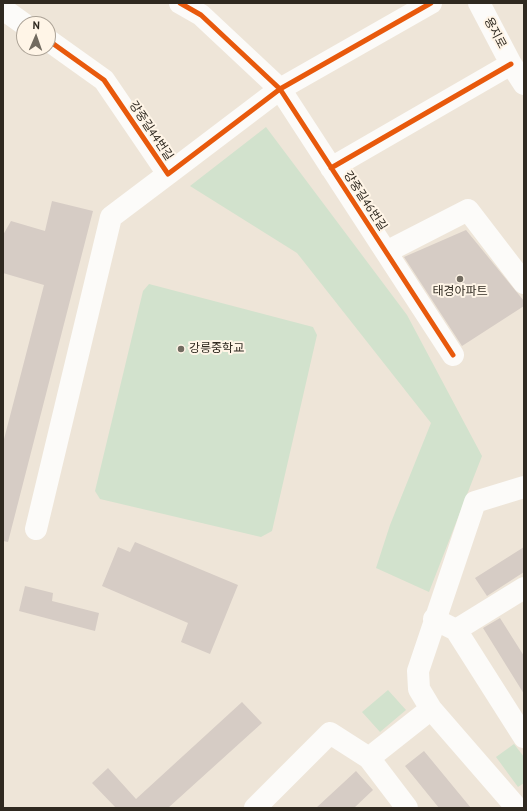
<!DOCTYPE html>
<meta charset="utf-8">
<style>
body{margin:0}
#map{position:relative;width:527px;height:811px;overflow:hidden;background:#eee5d8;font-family:"PT Sans",sans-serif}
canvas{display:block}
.frame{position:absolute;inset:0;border:4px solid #2f2920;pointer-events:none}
.north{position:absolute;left:16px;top:16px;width:40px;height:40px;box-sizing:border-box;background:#fff5e7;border:1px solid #aca397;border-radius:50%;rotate:2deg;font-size:11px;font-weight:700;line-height:16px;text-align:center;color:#2f2920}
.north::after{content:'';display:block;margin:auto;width:14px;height:18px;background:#726b60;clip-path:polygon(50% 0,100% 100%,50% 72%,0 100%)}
</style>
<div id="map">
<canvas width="527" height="811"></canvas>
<div class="frame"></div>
<div class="north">N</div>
</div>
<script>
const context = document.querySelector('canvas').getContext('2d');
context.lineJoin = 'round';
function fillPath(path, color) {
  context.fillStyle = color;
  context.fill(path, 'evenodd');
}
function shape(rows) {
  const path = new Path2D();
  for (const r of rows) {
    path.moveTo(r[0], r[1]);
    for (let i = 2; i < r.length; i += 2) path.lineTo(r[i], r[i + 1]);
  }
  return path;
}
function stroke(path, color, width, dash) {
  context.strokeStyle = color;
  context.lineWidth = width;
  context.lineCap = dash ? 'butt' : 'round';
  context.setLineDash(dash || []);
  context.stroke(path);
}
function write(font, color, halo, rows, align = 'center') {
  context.font = font + ' "PT Sans","Noto Sans KR",sans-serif';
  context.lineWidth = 4;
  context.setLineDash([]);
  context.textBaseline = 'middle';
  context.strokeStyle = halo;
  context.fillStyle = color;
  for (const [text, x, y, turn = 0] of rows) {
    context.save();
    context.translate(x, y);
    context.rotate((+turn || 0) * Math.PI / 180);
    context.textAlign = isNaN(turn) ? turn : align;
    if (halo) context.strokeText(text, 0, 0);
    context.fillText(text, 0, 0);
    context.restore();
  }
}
const green = shape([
 [266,127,407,315,482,456,429,592,376,568,390,525,431,423,297,253,190,186],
 [149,284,313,327,317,335,272,531,261,537,100,499,95,491,143,291],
 [388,690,406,710,380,732,362,712],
 [514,744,524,757,524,783,518,787,496,757]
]);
const building = shape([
 [52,201,93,211,8,542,3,541,3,443,44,285,3,273,3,235,11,221,45,231],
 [466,230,524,301,524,306,462,346,404,257],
 [135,542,238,585,210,654,181,642,188,623,102,586,118,547,130,552],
 [524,547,524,572,487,596,475,578],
 [25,586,53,593,52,601,99,613,95,631,19,611],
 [500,618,524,656,524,694,483,628],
 [242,702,262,723,168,808,116,808,92,783,108,768,136,799],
 [424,751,471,808,439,808,405,766],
 [356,771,373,790,354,808,316,808]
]);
const minor = shape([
 [180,3,201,15,280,89,453,355],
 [479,3,511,64,524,84],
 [3,9,24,24],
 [48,40,104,80,168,174,280,89,431,3],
 [331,168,511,64],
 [386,252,468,210,524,283],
 [36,529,111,217,168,174],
 [434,619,456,630,524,737],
 [456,630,524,588],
 [369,758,407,808],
 [255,808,330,733,369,758,431,709],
 [517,808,431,709,419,689,418,671,475,502,524,487]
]);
const cycleway = shape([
 [180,3,201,15,280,89,453,355],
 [48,40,104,80,168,174,280,89,431,3],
 [331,168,511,64]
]);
const markers = [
 [460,279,4,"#726b60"],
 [181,349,4,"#726b60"]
];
const streetNames = [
 ["용지로",495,33,62],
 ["강중길44번길",151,131,56],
 ["강중길46번길",365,201,57]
];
const poiNames = [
 ["태경아파트",460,292],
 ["강릉중학교",189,349,"left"]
];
fillPath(green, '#d2e2cd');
fillPath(building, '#d6ccc5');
stroke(minor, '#fcfbf9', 22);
stroke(cycleway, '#e8590c', 5);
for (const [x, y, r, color] of markers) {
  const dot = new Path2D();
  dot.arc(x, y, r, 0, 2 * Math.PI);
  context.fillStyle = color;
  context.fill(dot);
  stroke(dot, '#fff5e7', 1.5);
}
write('12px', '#2f2920', '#fff5e7', streetNames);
write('12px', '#2f2920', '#fff5e7', poiNames);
</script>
